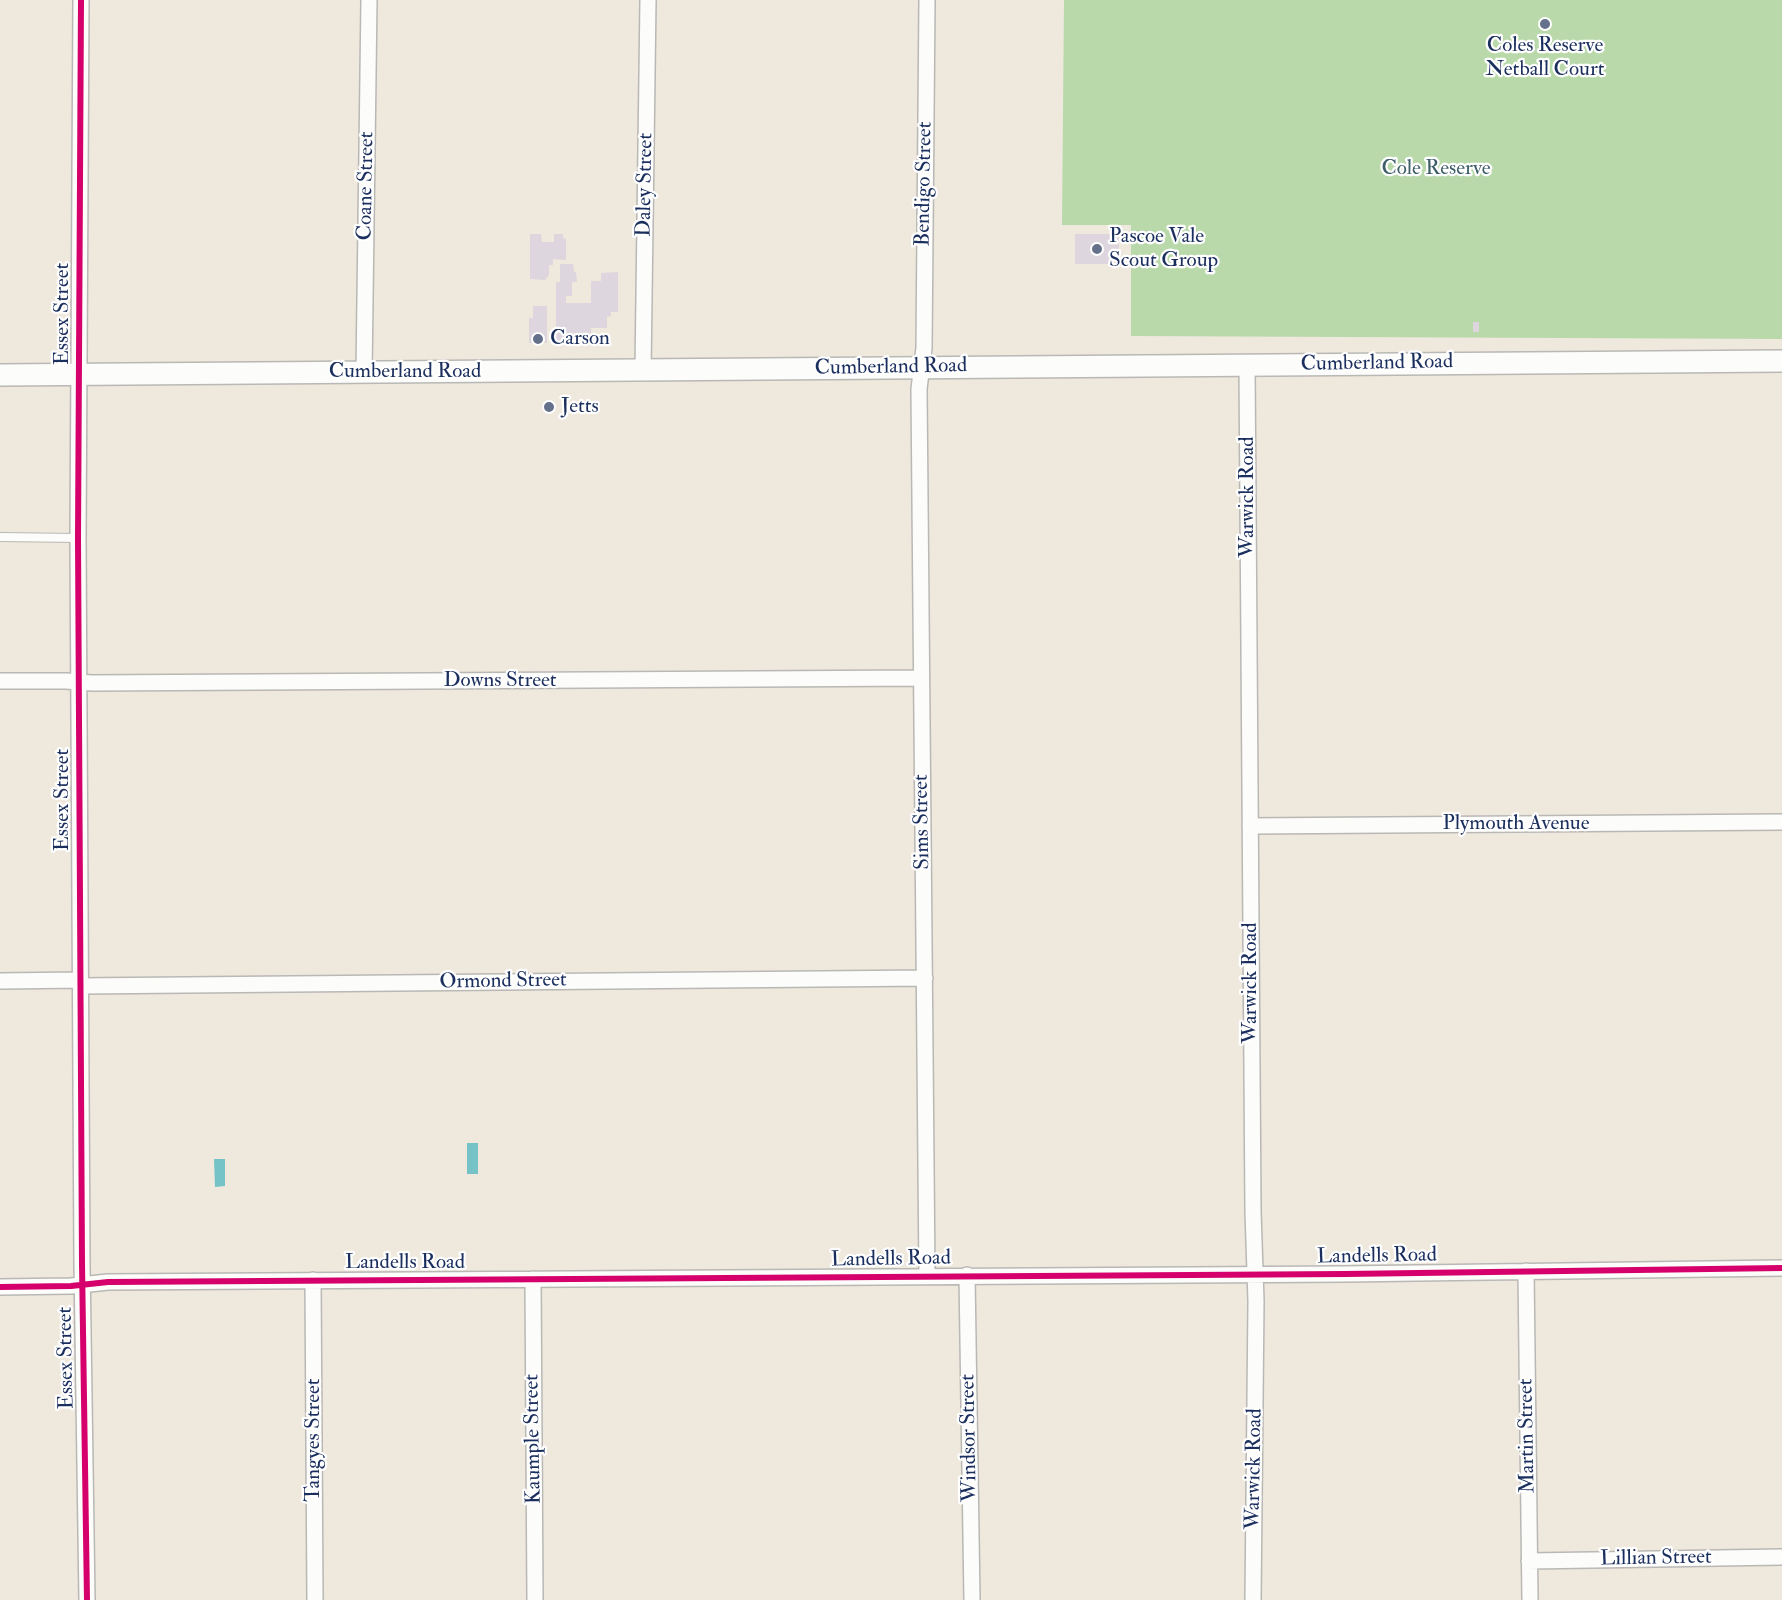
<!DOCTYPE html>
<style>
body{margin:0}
canvas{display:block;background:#eee8dd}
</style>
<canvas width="1782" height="1600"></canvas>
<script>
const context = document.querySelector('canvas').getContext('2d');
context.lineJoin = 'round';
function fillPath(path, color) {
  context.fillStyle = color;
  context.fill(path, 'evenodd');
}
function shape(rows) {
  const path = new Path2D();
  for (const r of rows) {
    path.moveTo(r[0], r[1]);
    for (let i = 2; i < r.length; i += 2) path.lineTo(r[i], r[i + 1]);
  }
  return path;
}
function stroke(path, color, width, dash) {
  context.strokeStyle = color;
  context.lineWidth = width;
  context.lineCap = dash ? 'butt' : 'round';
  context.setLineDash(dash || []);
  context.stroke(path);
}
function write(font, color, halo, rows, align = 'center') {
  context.font = font + ' "IM FELL Double Pica",serif';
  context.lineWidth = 4.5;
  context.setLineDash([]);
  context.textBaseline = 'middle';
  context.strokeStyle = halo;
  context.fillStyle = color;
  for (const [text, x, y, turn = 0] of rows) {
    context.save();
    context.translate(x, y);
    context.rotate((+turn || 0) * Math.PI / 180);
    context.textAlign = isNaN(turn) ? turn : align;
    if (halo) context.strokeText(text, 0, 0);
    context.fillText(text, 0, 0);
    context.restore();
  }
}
const green = shape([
 [1064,0,1782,0,1782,339,1131,336,1131,225,1062,225]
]);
const water = shape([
 [467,1143,478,1143,478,1174,467,1174],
 [214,1159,225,1159,225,1186,215,1187]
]);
const building = shape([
 [530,234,541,234,542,242,554,242,554,234,563,234,563,238,566,239,566,260,553,259,553,265,549,265,549,275,545,280,530,279],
 [1075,234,1119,234,1119,268,1109,268,1109,264,1075,264],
 [560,264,573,264,574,272,576,272,577,282,572,282,572,296,566,296,566,303,591,303,591,281,601,281,601,273,618,272,618,312,611,312,611,316,607,317,607,328,591,328,591,343,556,343,556,282,560,282],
 [533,306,547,306,547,343,529,343,529,318,533,318],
 [1473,322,1479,322,1479,332,1473,332]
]);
const lane = shape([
 [0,537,78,538]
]);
const street = shape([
 [81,0,78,538,82,1264,87,1600],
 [1247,365,1253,1212,1256,1301,1253,1600],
 [643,371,648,0],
 [364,373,369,0],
 [0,681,66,681,92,683,921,678],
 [1250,826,1782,822],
 [0,981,80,980],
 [80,986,925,978],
 [1526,1271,1530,1600],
 [967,1275,972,1600],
 [927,1276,919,389,924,348,927,0],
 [533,1279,535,1600],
 [313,1280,315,1600],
 [0,1287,71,1286,108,1282,1345,1274,1782,1268],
 [1529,1561,1782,1557]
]);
const secondary = shape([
 [0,375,1782,361]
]);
const cycleway = shape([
 [81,0,78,538,82,1264,87,1600],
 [0,1287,71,1286,108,1282,1345,1274,1782,1268]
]);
const markers = [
 [1545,24,6,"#65708a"],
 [1097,249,6,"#65708a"],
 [538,339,6,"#65708a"],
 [549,407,6,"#65708a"]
];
const poiNames = [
 ["Coles Reserve",1545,46,"center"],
 ["Netball Court",1545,70,"center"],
 ["Pascoe Vale",1109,237],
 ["Scout Group",1109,261],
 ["Carson",550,339],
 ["Jetts",561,407]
];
const parkNames = [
 ["Cole Reserve",1436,169]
];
const streetNames = [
 ["Bendigo Street",925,184,-89],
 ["Daley Street",646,185,-89],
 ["Coane Street",367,186,-89],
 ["Essex Street",63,314,-90],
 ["Cumberland Road",1377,364,-1],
 ["Cumberland Road",891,368,-1],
 ["Cumberland Road",405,372],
 ["Warwick Road",1248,497,-90],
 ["Downs Street",500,681],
 ["Essex Street",63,800,-90],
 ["Sims Street",923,822,-91],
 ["Plymouth Avenue",1516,824],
 ["Ormond Street",503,982,-1],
 ["Warwick Road",1251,983,-90],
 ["Landells Road",1377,1257,-1],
 ["Landells Road",891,1260,-1],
 ["Landells Road",405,1263],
 ["Essex Street",67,1358,-91],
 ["Martin Street",1528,1436,-91],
 ["Windsor Street",970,1438,-91],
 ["Kaumple Street",534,1439,-91],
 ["Tangyes Street",314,1440,-90],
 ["Warwick Road",1255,1469,-89],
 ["Lillian Street",1656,1559,-1]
];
fillPath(green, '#b9d9ab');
fillPath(water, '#76c3c7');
fillPath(building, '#ddd6de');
stroke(lane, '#b9b8b5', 10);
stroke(street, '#b9b8b5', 18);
stroke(secondary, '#b9b8b5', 24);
stroke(lane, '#fcfcfa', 8);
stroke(street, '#fcfcfa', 15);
stroke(secondary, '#fcfcfa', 21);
stroke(cycleway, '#d6006c', 6);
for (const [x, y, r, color] of markers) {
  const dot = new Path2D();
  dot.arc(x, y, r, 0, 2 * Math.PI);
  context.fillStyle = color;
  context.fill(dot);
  stroke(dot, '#fff', 2);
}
write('21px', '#1b2f5e', '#fff', poiNames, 'left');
write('21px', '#3e5e69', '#fff', parkNames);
write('21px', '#1b2f5e', '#fff', streetNames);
</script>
